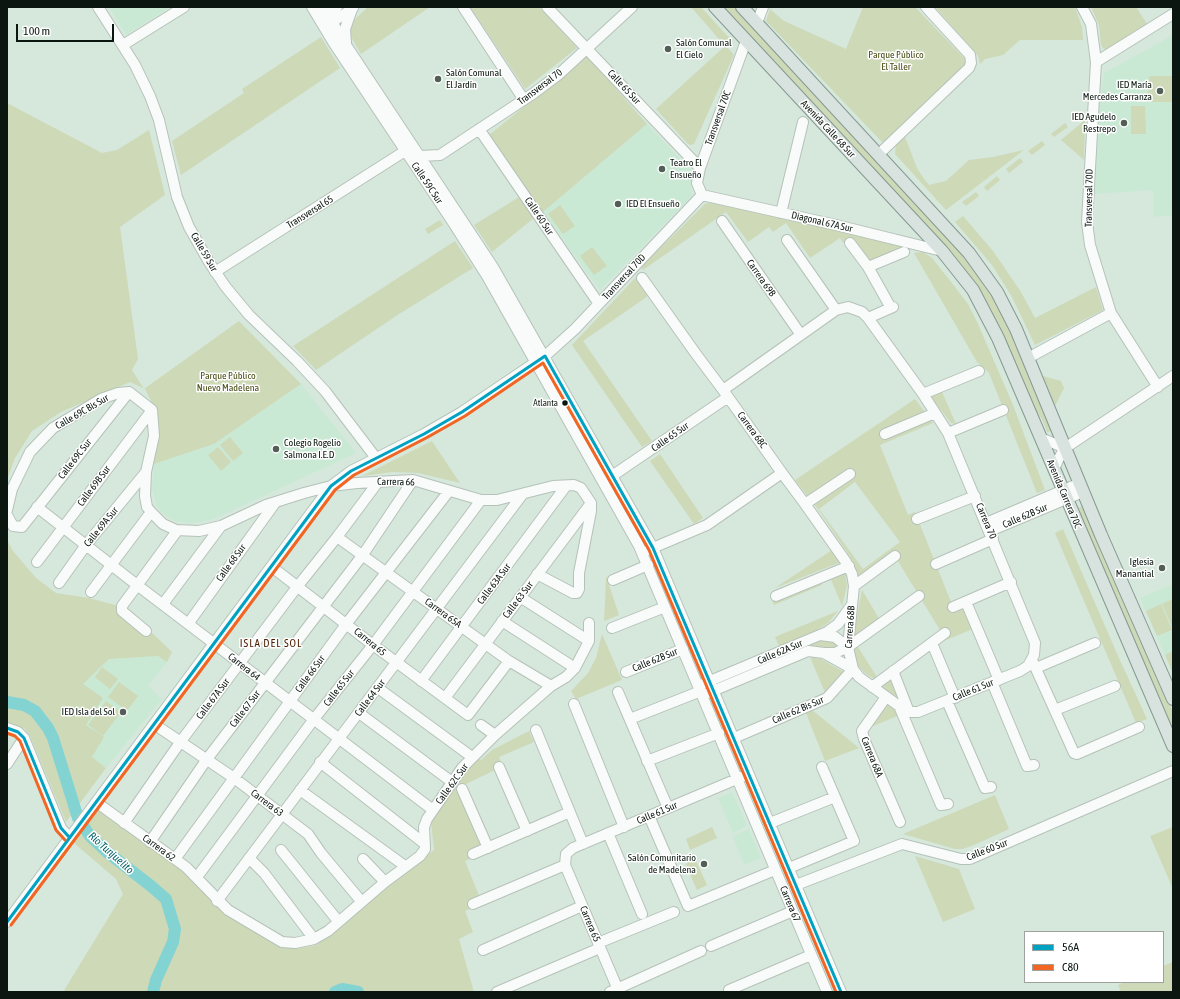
<!DOCTYPE html>
<meta charset="utf-8">
<style>
body{margin:0}
#map{position:relative;width:1180px;height:999px;overflow:hidden;background:#d6e7dc;font-family:"Asap Condensed",sans-serif}
canvas{display:block}
.frame{position:absolute;inset:0;border:8px solid #0a160f;pointer-events:none}
.legend{position:absolute;left:1024px;top:931px;width:140px;height:52px;box-sizing:border-box;background:#fff;border:1px solid #9da29f;margin:0;padding:5px 7px;list-style:none;font-size:12px;color:#0a160f}
.legend li{display:flex;align-items:center;gap:8px;height:20px}
.legend b{width:20px;border:1px solid #9da29f}
.scale{position:absolute;left:16px;top:24px;width:98px;height:18px;box-sizing:border-box;border:2px solid #0a160f;border-top:0;padding-left:5px;font-size:12px;line-height:14px;white-space:nowrap;color:#0a160f;-webkit-text-stroke:3px #fff;paint-order:stroke}
</style>
<div id="map">
<canvas width="1180" height="999"></canvas>
<div class="frame"></div>
<ul class="legend">
<li><b style="height:5px;background:#00a2c4"></b>56A</li>
<li><b style="height:5px;background:#f26522"></b>C80</li>
</ul>
<div class="scale">100 m</div>
</div>
<script>
const context = document.querySelector('canvas').getContext('2d');
context.lineJoin = 'round';
function fillPath(path, color) {
  context.fillStyle = color;
  context.fill(path, 'evenodd');
}
function shape(rows) {
  const path = new Path2D();
  for (const r of rows) {
    path.moveTo(r[0], r[1]);
    for (let i = 2; i < r.length; i += 2) path.lineTo(r[i], r[i + 1]);
  }
  return path;
}
function stroke(path, color, width, dash) {
  context.strokeStyle = color;
  context.lineWidth = width;
  context.lineCap = dash ? 'butt' : 'round';
  context.setLineDash(dash || []);
  context.stroke(path);
}
function write(font, color, halo, rows, align = 'center') {
  context.font = font + ' "Asap Condensed",sans-serif';
  context.lineWidth = 3;
  context.setLineDash([]);
  context.textBaseline = 'middle';
  context.strokeStyle = halo;
  context.fillStyle = color;
  for (const [text, x, y, turn = 0] of rows) {
    context.save();
    context.translate(x, y);
    context.rotate((+turn || 0) * Math.PI / 180);
    context.textAlign = isNaN(turn) ? turn : align;
    if (halo) context.strokeText(text, 0, 0);
    context.fillText(text, 0, 0);
    context.restore();
  }
}
const built = shape([
 [109,7,170,7,126,35],
 [1173,35,1173,215,1154,217,1153,190,1095,194,1098,118,1104,73],
 [647,124,691,170,692,196,600,290,543,212],
 [301,384,356,453,214,519,197,523,177,522,167,517,157,507,152,488,154,464,214,444],
 [1173,584,1173,674,1140,598],
 [158,656,167,662,148,686,162,699,106,768,92,757,86,726,83,684,109,659],
 [732,792,747,826,733,833,718,798],
 [749,829,761,858,744,865,733,836]
]);
const green = shape([
 [368,7,430,7,361,54,350,35,350,28,353,21],
 [470,7,539,7,577,48,525,89],
 [691,7,701,7,731,40,726,46,734,55,694,144,691,145,688,144,656,109,725,46],
 [722,7,735,7,937,223,984,279,1008,323,1053,431,1047,432,1042,419,1033,408,992,314],
 [863,7,915,7,965,59,967,63,965,68,883,143,766,21,770,9,784,21,846,49],
 [935,7,1075,7,1082,27,1083,40,1020,40,1003,55,985,59,980,64,978,56],
 [1091,7,1136,7,1147,24,1107,49,1104,49,1101,45,1099,25],
 [321,37,340,68,181,175,172,141,244,93,242,89],
 [587,56,647,124,543,212,489,135],
 [1149,76,1172,76,1172,102,1148,102],
 [7,103,102,153,117,150,149,130,165,195,120,227,138,359,132,370,144,389,239,321,301,384,214,444,154,464,157,413,145,389,130,382,61,412,32,431,15,458,7,480],
 [1131,106,1145,106,1146,134,1131,134],
 [1085,120,1084,160,1061,140],
 [1065,123,1068,127,1054,137,1051,134],
 [905,137,917,168,924,179,929,185,946,181,969,160,993,157,1024,150,946,210,895,154,896,145],
 [1042,141,1045,145,1032,155,1028,151],
 [1020,158,1023,162,1009,173,1006,169],
 [997,176,1000,180,987,191,984,187],
 [976,192,979,196,966,206,962,202],
 [519,197,534,218,492,252,474,225],
 [706,203,719,203,908,247,868,264,851,238,843,243,840,238,810,258,786,223,773,232,769,227,748,242,726,212,643,270,641,267],
 [560,205,575,226,563,234,548,214],
 [963,216,993,251,1021,292,1035,318,1096,287,1103,310,1035,345,1012,297,992,265,955,222],
 [440,220,443,225,428,234,425,229],
 [455,241,473,268,396,316,316,370,293,346],
 [592,247,607,266,594,275,580,256],
 [923,252,932,258,955,287,968,304,978,324,1013,405,1045,490,1037,493,989,373,977,362,914,253],
 [636,277,648,296,583,341,652,441,642,447,572,345],
 [1043,376,1061,381,1064,388,1055,406],
 [942,392,956,424,951,423,931,397],
 [915,399,933,423,880,445,908,515,915,512,951,602,960,598,973,629,946,640,893,553,859,577,853,561,818,509,795,480],
 [855,482,900,542,863,569,819,509],
 [230,437,243,453,233,461,220,445],
 [432,441,460,483,418,473,393,472,362,476],
 [218,447,231,462,221,471,208,455],
 [660,454,703,518,694,524,650,461],
 [1082,506,1173,712,1173,735,1076,509],
 [1063,529,1118,656,1147,719,1136,723,1055,533],
 [7,540,13,551,36,578,56,593,89,598,126,608,172,652,167,662,158,656,109,659,83,684,103,698,86,725,104,737,92,757,106,768,66,822,30,736,25,729,7,722],
 [832,550,841,562,775,588],
 [845,571,847,586,842,606,830,577],
 [606,576,619,615,604,621,605,603],
 [820,582,822,585,774,605,772,600],
 [862,590,880,620,853,637],
 [1173,599,1173,629,1162,604],
 [1161,604,1172,630,1157,636,1146,611],
 [838,611,828,623,817,630,779,646,775,637],
 [602,634,622,680,576,699,571,691,588,673,596,658],
 [820,639,835,640,839,646,838,648,825,650,722,683,721,681],
 [856,644,877,677,874,679,865,673,857,665,853,648],
 [1173,651,1173,673,1165,655],
 [810,657,821,659,844,672,826,695],
 [102,667,118,679,110,689,95,677],
 [891,677,901,702,879,687],
 [119,682,138,696,127,711,108,697],
 [106,701,121,712,103,736,88,725],
 [888,702,897,708,900,715,868,728],
 [812,710,859,748,825,761,806,713],
 [529,731,534,742,499,757,503,766,460,787,487,851,465,861,482,903,465,911,473,932,459,939,474,992,63,992,123,894,116,879,74,843,99,809,194,879,219,909,277,946,300,948,317,945,394,880,434,850,431,822,476,756,481,760,492,750],
 [995,795,1009,829,974,845,963,849,955,849,903,834],
 [712,827,717,838,690,850,686,839],
 [1173,827,1173,889,1150,836],
 [693,854,707,885,697,890,686,865],
 [915,856,959,869,975,909,943,922],
 [1173,962,1173,992,1121,992,1118,985,1125,982,1163,982,1163,966]
]);
const river = shape([
 [7,702,24,705,35,711,48,728,53,738,78,818,90,836,107,852,151,886,166,899,175,929,173,942,156,980,153,992],
 [335,992,342,989,358,992]
]);
const minor = shape([
 [98,7,135,65,150,96,159,120,177,197,189,227,209,262,225,286,249,315,297,361,325,391,376,458],
 [312,7,333,42,454,224,487,276,639,546,827,992],
 [323,7,346,45,493,267,653,548,841,992],
 [463,7,524,100],
 [547,7,700,168],
 [1082,7,1091,24,1096,62,1087,222,1090,245,1111,313,1158,387],
 [322,17,337,7],
 [757,23,763,7],
 [327,26,353,8],
 [346,43,345,29,352,9],
 [123,45,184,7],
 [1096,62,1173,14],
 [479,129,599,304],
 [879,154,969,68,971,63,970,55,926,7],
 [420,156,440,155,534,93,558,75,632,7],
 [702,195,836,225,942,251],
 [702,195,697,183,700,168,746,41],
 [781,213,803,122],
 [722,221,801,335],
 [787,240,836,310],
 [850,243,868,267,891,308],
 [868,267,904,252],
 [215,272,405,151],
 [642,278,696,354,723,390,728,397,782,473,805,504,846,562,852,574,854,586,848,647,853,669,859,677,899,706,909,712,918,712,1020,671,1028,666,1034,655,1035,643,948,433,923,394,868,318,862,312,848,307,836,310,723,390],
 [868,318,893,307],
 [1028,358,1111,313],
 [923,394,979,371],
 [152,410,154,436,146,472,145,496,147,507,151,512,163,524,176,530,199,531,221,526,266,505,304,493,331,486,357,483,413,480,481,500,497,500,553,486,574,485,581,488,591,503,591,511,579,573,579,589,577,593,573,593,537,574],
 [948,433,1003,410],
 [885,434,935,413],
 [1041,438,1065,448],
 [1054,470,1058,460,1065,448,1173,376],
 [612,476,728,397],
 [805,504,850,474],
 [37,507,137,585,433,810],
 [7,510,12,489,30,452,53,428,101,399,118,393,129,392,152,410],
 [7,515,13,526,22,527,129,392],
 [917,519,975,496],
 [986,523,1080,483],
 [990,531,1083,492],
 [337,537,509,661,551,686],
 [648,550,707,525,782,473],
 [37,562,152,410],
 [936,564,993,539],
 [272,567,373,645,468,715,509,661],
 [613,580,648,565],
 [59,583,86,545,146,472],
 [854,586,895,556],
 [91,592,151,512],
 [776,596,849,566],
 [520,597,589,641],
 [966,602,999,680],
 [163,604,221,526],
 [953,607,1011,582],
 [502,621,575,668],
 [188,624,275,503],
 [612,628,665,607],
 [146,631,122,611,122,606,177,531],
 [820,635,835,637,848,647],
 [934,648,955,698],
 [825,653,835,653,848,647,919,596],
 [1032,660,1074,753,1077,754,1139,727],
 [1036,668,1095,643],
 [893,671,909,712],
 [626,672,683,649],
 [421,681,566,486],
 [992,682,1027,766,1034,765],
 [705,683,827,632,838,624,851,606],
 [872,687,945,633],
 [378,688,472,757],
 [618,692,668,808],
 [708,693,808,651,824,653,853,669],
 [886,697,862,731,864,739,900,822],
 [445,698,591,503],
 [947,701,985,788,991,787],
 [574,704,624,827],
 [899,706,941,805,948,804],
 [1055,710,1115,686],
 [359,713,452,782],
 [635,717,701,691],
 [154,724,234,778,308,834,321,853,361,901],
 [481,725,495,735],
 [7,728,18,732,24,738,61,828,69,837],
 [536,730,583,844],
 [734,738,827,698,853,669],
 [647,761,719,733],
 [320,762,425,844],
 [7,764,24,738],
 [499,767,527,831],
 [462,789,488,848],
 [300,790,405,866],
 [96,802,186,867,228,910,282,942,295,943,314,939,328,931,385,882,420,856,425,849,424,827,427,819,462,768,495,735,551,686,566,677,575,668,589,641,589,623],
 [649,816,688,906,775,870],
 [124,823,181,741,297,587,337,537,378,482],
 [770,823,835,797],
 [608,833,642,914],
 [150,842,207,759,362,556,413,480],
 [281,850,338,921],
 [473,854,570,812],
 [249,858,264,873,314,939],
 [175,859,347,623,449,491],
 [363,859,385,882],
 [789,868,854,841,822,767],
 [197,877,314,719,373,645,481,500],
 [796,885,902,844,961,859,970,859,1173,771],
 [217,901,522,495],
 [473,904,565,865],
 [7,922,331,486,351,471,424,434,462,412,545,356,575,329,702,195],
 [598,943,674,912],
 [711,946,793,911],
 [483,950,582,906],
 [729,990,811,955],
 [497,992,600,948],
 [610,992,701,951],
 [619,992,565,865,566,854,573,848,744,776]
]);
const major = shape([
 [715,7,942,251,973,290,998,338,1173,746],
 [742,7,969,253,997,292,1016,329,1101,535,1173,699]
]);
const bus1 = shape([
 [7,728,18,732,24,738,61,828,69,837],
 [7,922,331,486,351,471,424,434,462,412,545,356,653,548,841,992]
]);
const bus2 = shape([
 [7,733,15,736,20,741,56,830,65,840],
 [11,925,335,490,354,475,426,438,465,416,543,363,649,550,836,992]
]);
const markers = [
 [668,49,4,"#515f57"],
 [438,79,4,"#515f57"],
 [1160,91,4,"#515f57"],
 [1124,123,4,"#515f57"],
 [662,169,4,"#515f57"],
 [618,204,4,"#515f57"],
 [565,403,3.5,"#0a160f"],
 [276,449,4,"#515f57"],
 [1162,568,4,"#515f57"],
 [123,712,4,"#515f57"],
 [704,864,4,"#515f57"]
];
const busNames = [
 ["Atlanta",558,403]
];
const poiNames = [
 ["Salón Comunal",676,43],
 ["El Cielo",676,55],
 ["Salón Comunal",446,73],
 ["El Jardín",446,85],
 ["IED María",1152,85,"right"],
 ["Mercedes Carranza",1152,97,"right"],
 ["IED Agudelo",1116,117,"right"],
 ["Restrepo",1116,129,"right"],
 ["Teatro El",670,163],
 ["Ensueño",670,175],
 ["IED El Ensueño",626,204],
 ["Colegio Rogelio",284,443],
 ["Salmona I.E.D",284,455],
 ["Iglesia",1154,562,"right"],
 ["Manantial",1154,574,"right"],
 ["IED Isla del Sol",115,712,"right"],
 ["Salón Comunitario",696,858,"right"],
 ["de Madelena",696,870,"right"]
];
const parkNames = [
 ["Parque Público",896,55],
 ["El Taller",896,67],
 ["Parque Público",228,376],
 ["Nuevo Madelena",228,388]
];
const streetNames = [
 ["Transversal 70",540,87,-37],
 ["Calle 65 Sur",624,87,47],
 ["Transversal 70C",718,118,-70],
 ["Avenida Calle 68 Sur",828,129,47],
 ["Calle 59C Sur",427,183,56],
 ["Transversal 70D",1089,198,-89],
 ["Transversal 65",310,212,-32],
 ["Calle 60 Sur",539,216,56],
 ["Diagonal 67A Sur",822,222,13],
 ["Calle 59 Sur",204,252,60],
 ["Transversal 70D",624,277,-47],
 ["Carrera 69B",761,278,55],
 ["Calle 69C Bis Sur",82,412,-30],
 ["Carrera 68C",752,430,54],
 ["Calle 65 Sur",670,437,-35],
 ["Calle 69C Sur",75,459,-52],
 ["Carrera 66",396,482,1],
 ["Calle 69B Sur",94,486,-53],
 ["Avenida Carrera 70C",1064,494,67],
 ["Calle 62B Sur",1025,516,-23],
 ["Carrera 70",986,521,67],
 ["Calle 69A Sur",101,527,-51],
 ["Calle 68 Sur",231,563,-54],
 ["Calle 63A Sur",494,584,-53],
 ["Calle 63 Sur",518,600,-53],
 ["Carrera 65A",443,613,36],
 ["Carrera 68B",850,627,-86],
 ["Carrera 65",370,642,39],
 ["Calle 62A Sur",780,652,-23],
 ["Calle 62B Sur",655,660,-22],
 ["Carrera 64",244,667,38],
 ["Calle 66 Sur",310,674,-54],
 ["Calle 65 Sur",339,688,-52],
 ["Calle 61 Sur",973,690,-22],
 ["Calle 64 Sur",370,698,-53],
 ["Calle 67A Sur",213,699,-53],
 ["Calle 67 Sur",245,709,-53],
 ["Calle 62 Bis Sur",798,710,-23],
 ["Carrera 68A",872,757,68],
 ["Calle 62C Sur",452,784,-54],
 ["Carrera 63",267,803,37],
 ["Calle 61 Sur",657,813,-23],
 ["Carrera 62",159,848,36],
 ["Calle 60 Sur",987,850,-21],
 ["Carrera 67",790,904,67],
 ["Carrera 65",590,924,67]
];
const neighbourhoodNames = [
 ["ISLA DEL SOL",271,644]
];
const waterNames = [
 ["Río Tunjuelito",111,853,42]
];
fillPath(built, '#cae9d5');
fillPath(green, '#ced9b8');
stroke(river, '#83d3d3', 12);
stroke(minor, '#b5c2b9', 12);
stroke(major, '#859992', 14);
stroke(minor, '#f9fbfa', 10);
stroke(major, '#d8e2df', 12);
stroke(bus1, '#00a2c4', 3);
stroke(bus2, '#f26522', 3);
for (const [x, y, r, color] of markers) {
  const dot = new Path2D();
  dot.arc(x, y, r, 0, 2 * Math.PI);
  context.fillStyle = color;
  context.fill(dot);
  stroke(dot, '#fff', 1.5);
}
write('9px', '#0a160f', '#fff', busNames, 'right');
write('10px', '#0a160f', '#fff', poiNames, 'left');
write('10px', '#494d15', '#fff', parkNames);
write('10px', '#0a160f', '#fff', streetNames);
context.letterSpacing = '1px';
write('11px', '#4a1c00', '#fff', neighbourhoodNames);
context.letterSpacing = '0px';
write('italic 11px', '#006367', '#fff', waterNames);
</script>
